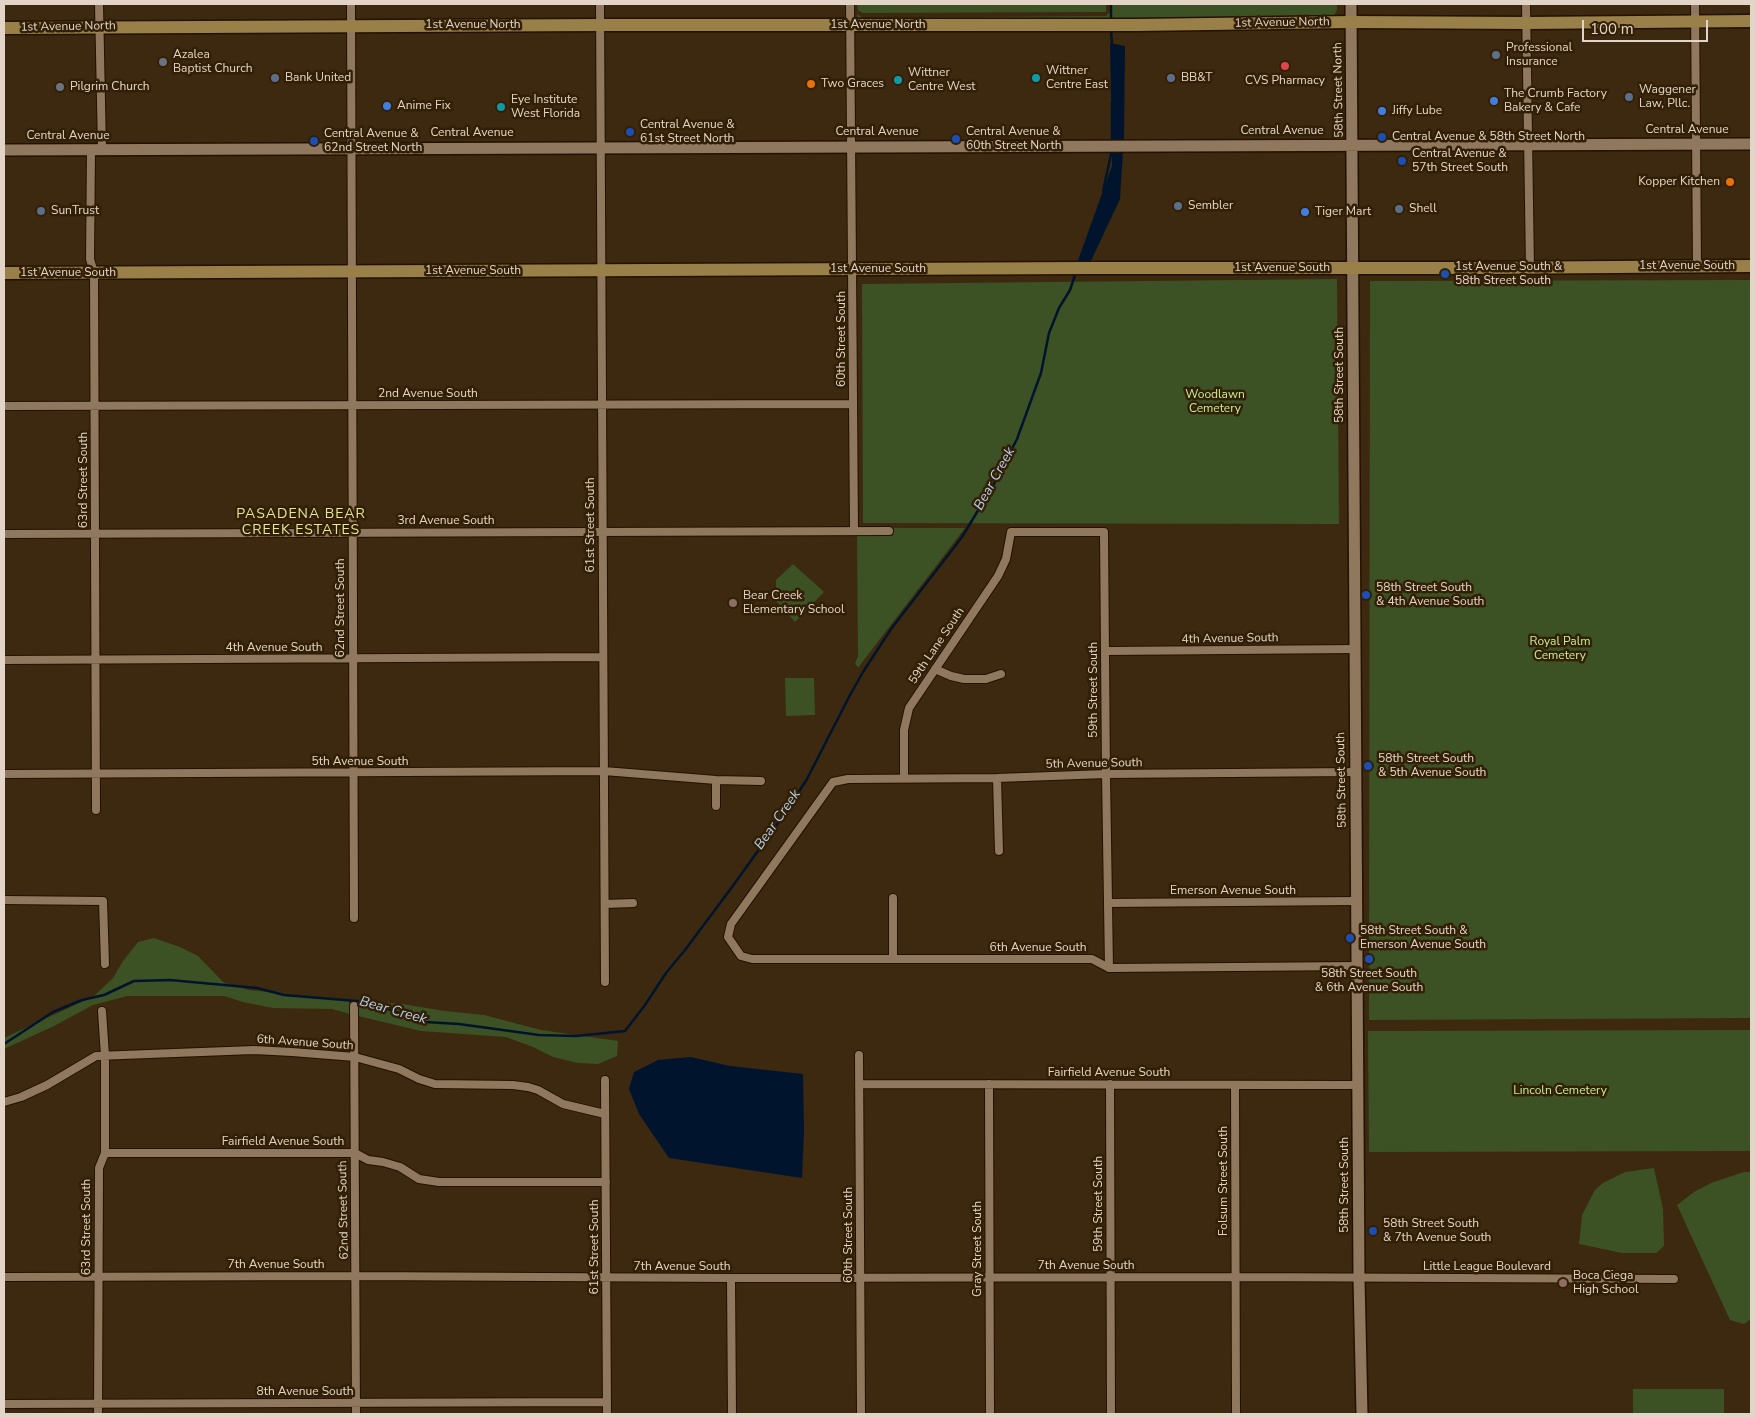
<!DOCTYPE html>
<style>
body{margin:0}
#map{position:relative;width:1755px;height:1418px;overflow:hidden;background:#3c290f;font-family:"Nunito Sans",sans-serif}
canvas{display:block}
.frame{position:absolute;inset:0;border:5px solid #e2d5c7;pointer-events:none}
.scale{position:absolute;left:1582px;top:20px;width:126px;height:22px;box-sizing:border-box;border:2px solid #e2d5c7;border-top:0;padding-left:6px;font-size:15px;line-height:18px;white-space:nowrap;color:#e2d5c7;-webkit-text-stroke:4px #321f05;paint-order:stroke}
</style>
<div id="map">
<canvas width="1755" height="1418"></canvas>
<div class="frame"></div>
<div class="scale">100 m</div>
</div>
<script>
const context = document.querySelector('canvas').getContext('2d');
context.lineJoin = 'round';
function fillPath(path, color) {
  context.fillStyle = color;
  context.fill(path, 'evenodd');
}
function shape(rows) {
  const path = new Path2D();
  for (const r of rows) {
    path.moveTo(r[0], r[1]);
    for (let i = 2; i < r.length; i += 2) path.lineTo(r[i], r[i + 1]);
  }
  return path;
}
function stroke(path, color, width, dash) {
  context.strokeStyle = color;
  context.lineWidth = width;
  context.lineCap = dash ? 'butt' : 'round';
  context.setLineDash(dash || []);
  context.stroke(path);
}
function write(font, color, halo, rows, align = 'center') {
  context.font = font + ' "Nunito Sans",sans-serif';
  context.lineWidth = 5;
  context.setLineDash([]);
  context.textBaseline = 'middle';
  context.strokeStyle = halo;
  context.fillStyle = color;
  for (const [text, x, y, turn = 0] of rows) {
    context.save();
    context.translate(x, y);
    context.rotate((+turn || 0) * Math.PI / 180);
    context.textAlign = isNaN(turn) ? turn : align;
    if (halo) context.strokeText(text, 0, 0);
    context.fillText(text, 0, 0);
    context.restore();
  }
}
const green = shape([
 [857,4,1106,4,1106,12,863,13,858,10],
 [1120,4,1337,4,1337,10,1333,17,1232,19,858,19,857,14,863,18,1106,16,1110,12,1110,5,1120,5],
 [1337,279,1339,524,863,523,862,284],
 [1751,280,1751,1018,1369,1020,1370,281],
 [894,528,965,528,857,669,858,667,855,664,858,656,857,536,893,536],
 [793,564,824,592,795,622,776,601,776,580],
 [785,678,814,678,815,715,786,716],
 [154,938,180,947,198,956,224,983,249,990,353,1001,349,1001,350,1014,332,1009,273,1008,243,1002,224,996,127,996,93,1005,52,1027,4,1049,4,1038,94,996,113,978,123,961,138,942],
 [358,1001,402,1004,445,1011,484,1015,541,1030,618,1041,617,1056,598,1064,578,1063,553,1057,533,1047,506,1037,421,1031,358,1016],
 [1751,1030,1751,1151,1369,1152,1368,1031],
 [1654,1168,1663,1209,1664,1246,1656,1253,1622,1253,1579,1244,1582,1215,1595,1190,1603,1183,1625,1172],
 [1744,1172,1751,1172,1751,1319,1744,1324,1730,1320,1677,1205,1694,1192,1711,1183],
 [1633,1389,1724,1389,1724,1414,1633,1414]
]);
const water = shape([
 [1110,43,1125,46,1124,141,1112,141],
 [1112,151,1123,151,1120,199,1090,263,1077,263,1112,166],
 [691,1057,730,1066,803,1074,804,1131,802,1178,669,1158,639,1114,629,1089,634,1072,658,1060]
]);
const stream = shape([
 [1111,4,1111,22],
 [1111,30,1112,45],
 [1112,142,1112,103],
 [1103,191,1112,150],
 [4,1044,53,1012,82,1000,104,995,134,981,170,980,257,988,284,995,368,1002,425,1022,459,1024,539,1035,576,1036,625,1031,645,1005,666,973,685,950,732,887,786,812,807,779,850,695,863,672,891,629,962,537,994,484,1017,439,1041,373,1049,333,1059,308,1070,290,1076,272]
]);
const street = shape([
 [99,4,102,150],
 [351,4,354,918],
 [600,4,605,982],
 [850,4,854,531],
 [1526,4,1530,268],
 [1695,4,1697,266],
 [91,150,90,259,94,273,96,810],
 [4,406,853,404],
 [4,534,889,531],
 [1106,651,1355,649],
 [4,660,603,657],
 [935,669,951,676,964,679,986,679,1001,674],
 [1356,772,1106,774,997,778,848,779,833,782,731,924,728,937,741,956,752,959,1092,959,1109,968,1358,966],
 [4,774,604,771,716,780,761,781],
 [904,778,904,730,909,708,998,576,1006,559,1011,532,1104,532,1106,774,1109,968],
 [997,778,999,851],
 [716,780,716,806],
 [4,900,103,901,105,964],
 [1109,903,1357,901],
 [605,904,633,903],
 [893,959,893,898],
 [354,1006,356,1414],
 [859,1055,861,1414],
 [605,1080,607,1414],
 [860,1084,1358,1085],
 [989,1084,990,1414],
 [1110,1084,1111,1414],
 [1235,1085,1236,1414],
 [4,1102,21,1097,47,1085,96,1056,254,1050,292,1052,355,1057,399,1069,419,1079,435,1084,513,1085,528,1087,538,1090,563,1104,605,1114],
 [105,1153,355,1153,368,1160,383,1162,400,1167,419,1179,439,1182,606,1182],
 [4,1277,356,1276,731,1278,1236,1277,1674,1279],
 [731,1278,732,1414],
 [4,1404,607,1402],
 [98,1414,99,1168,105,1153,105,1056,102,1011]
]);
const secondary = shape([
 [1351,4,1359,1278,1362,1414],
 [4,150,1751,144]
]);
const primary = shape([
 [4,28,600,25,1137,25,1351,22,1527,23,1751,21],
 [4,273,1088,268,1479,268,1751,266]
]);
const markers = [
 [1496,55,5,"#5c6f8a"],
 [163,62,5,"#6b7280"],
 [1285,66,5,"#e0444e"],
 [275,78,5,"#5c6f8a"],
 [1036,78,5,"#0f9aa8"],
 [1171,78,5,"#5c6f8a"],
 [898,80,5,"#0f9aa8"],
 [811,84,5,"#e8710a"],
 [60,87,5,"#6b7280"],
 [1629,97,5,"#5c6f8a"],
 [1494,101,5,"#3f7fe0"],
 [387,106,5,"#3f7fe0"],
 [501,107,5,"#0f9aa8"],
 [1382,111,5,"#3f7fe0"],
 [630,132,5,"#1a4fb4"],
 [1382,137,5,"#1a4fb4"],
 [956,139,5,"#1a4fb4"],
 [314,141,5,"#1a4fb4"],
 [1402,161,5,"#1a4fb4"],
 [1730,182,5,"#e8710a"],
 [1178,206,5,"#5c6f8a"],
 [1399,209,5,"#5c6f8a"],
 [41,211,5,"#5c6f8a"],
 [1305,212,5,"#3f7fe0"],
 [1445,274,5,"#1a4fb4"],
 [1366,595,5,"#1a4fb4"],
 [733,603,5,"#8d6e63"],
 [1368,766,5,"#1a4fb4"],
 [1350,938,5,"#1a4fb4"],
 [1369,959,5,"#1a4fb4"],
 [1373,1231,5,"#1a4fb4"],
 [1563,1283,5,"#8d6e63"]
];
const streetNames = [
 ["1st Avenue North",1282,23,-1],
 ["1st Avenue North",473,25],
 ["1st Avenue North",878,25],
 ["1st Avenue North",68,27,-1],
 ["58th Street North",1339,90,-91],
 ["Central Avenue",1687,130],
 ["Central Avenue",1282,131],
 ["Central Avenue",877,132],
 ["Central Avenue",472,133],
 ["Central Avenue",68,136],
 ["1st Avenue South",1687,266],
 ["1st Avenue South",1282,268],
 ["1st Avenue South",878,269],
 ["1st Avenue South",473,271],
 ["1st Avenue South",68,273],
 ["60th Street South",842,339,-90],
 ["58th Street South",1340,375,-90],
 ["2nd Avenue South",428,394],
 ["63rd Street South",84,480,-90],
 ["3rd Avenue South",446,521],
 ["61st Street South",591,525,-90],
 ["62nd Street South",341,608,-90],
 ["4th Avenue South",1230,639,-1],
 ["59th Lane South",937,646,-56],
 ["4th Avenue South",274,648],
 ["59th Street South",1094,690,-90],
 ["5th Avenue South",360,762],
 ["5th Avenue South",1094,764,-1],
 ["58th Street South",1342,780,-91],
 ["Emerson Avenue South",1233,891],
 ["6th Avenue South",1038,948],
 ["6th Avenue South",305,1043,4],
 ["Fairfield Avenue South",1109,1073],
 ["Fairfield Avenue South",283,1142],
 ["Folsum Street South",1224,1181,-90],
 ["58th Street South",1345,1185,-90],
 ["59th Street South",1099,1204,-90],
 ["62nd Street South",344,1210,-91],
 ["63rd Street South",87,1227,-90],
 ["60th Street South",849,1235,-90],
 ["61st Street South",595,1247,-90],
 ["Gray Street South",978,1249,-90],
 ["7th Avenue South",276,1265],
 ["7th Avenue South",1086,1266],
 ["7th Avenue South",682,1267],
 ["Little League Boulevard",1487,1267],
 ["8th Avenue South",305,1392]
];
const poiNames = [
 ["Professional",1506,48],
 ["Insurance",1506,62],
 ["Azalea",173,55],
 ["Baptist Church",173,69],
 ["Wittner",1046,71],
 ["Centre East",1046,85],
 ["Wittner",908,73],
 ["Centre West",908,87],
 ["Bank United",285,78],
 ["BB&T",1181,78],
 ["CVS Pharmacy",1285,81,"center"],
 ["Two Graces",821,84],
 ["Pilgrim Church",70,87],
 ["Waggener",1639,90],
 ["Law, Pllc.",1639,104],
 ["The Crumb Factory",1504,94],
 ["Bakery & Cafe",1504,108],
 ["Eye Institute",511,100],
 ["West Florida",511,114],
 ["Anime Fix",397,106],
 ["Jiffy Lube",1392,111],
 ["Central Avenue &",640,125],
 ["61st Street North",640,139],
 ["Central Avenue &",966,132],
 ["60th Street North",966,146],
 ["Central Avenue &",324,134],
 ["62nd Street North",324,148],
 ["Central Avenue & 58th Street North",1392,137],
 ["Central Avenue &",1412,154],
 ["57th Street South",1412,168],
 ["Kopper Kitchen",1720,182,"right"],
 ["Sembler",1188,206],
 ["Shell",1409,209],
 ["SunTrust",51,211],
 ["Tiger Mart",1315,212],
 ["1st Avenue South &",1455,267],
 ["58th Street South",1455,281],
 ["58th Street South",1376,588],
 ["& 4th Avenue South",1376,602],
 ["Bear Creek",743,596],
 ["Elementary School",743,610],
 ["58th Street South",1378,759],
 ["& 5th Avenue South",1378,773],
 ["58th Street South &",1360,931],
 ["Emerson Avenue South",1360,945],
 ["58th Street South",1369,974,"center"],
 ["& 6th Avenue South",1369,988,"center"],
 ["58th Street South",1383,1224],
 ["& 7th Avenue South",1383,1238],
 ["Boca Ciega",1573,1276],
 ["High School",1573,1290]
];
const parkNames = [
 ["Woodlawn",1215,395],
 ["Cemetery",1215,409],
 ["Royal Palm",1560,642],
 ["Cemetery",1560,656],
 ["Lincoln Cemetery",1560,1091]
];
const waterNames = [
 ["Bear Creek",995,479,-61],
 ["Bear Creek",778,820,-55],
 ["Bear Creek",393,1011,16]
];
const neighbourhoodNames = [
 ["PASADENA BEAR",301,515],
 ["CREEK ESTATES",301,531]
];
fillPath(green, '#3c5225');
fillPath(water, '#00152d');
stroke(stream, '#00152d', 2.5);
stroke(street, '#231100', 10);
stroke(secondary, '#231100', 14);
stroke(primary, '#231100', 15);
stroke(street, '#90785e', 8);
stroke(secondary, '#90785e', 11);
stroke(primary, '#988048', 12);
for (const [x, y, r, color] of markers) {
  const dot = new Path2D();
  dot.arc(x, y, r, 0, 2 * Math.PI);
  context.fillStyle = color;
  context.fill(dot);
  stroke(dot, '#321f05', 2);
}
write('12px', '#e2d5c7', '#321f05', streetNames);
write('12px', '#e2d5c7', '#321f05', poiNames, 'left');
write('12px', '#c2f196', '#321f05', parkNames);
write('italic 14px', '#b6d2ef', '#321f05', waterNames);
context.letterSpacing = '1px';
write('14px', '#e6ea9b', '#321f05', neighbourhoodNames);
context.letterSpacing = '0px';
</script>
